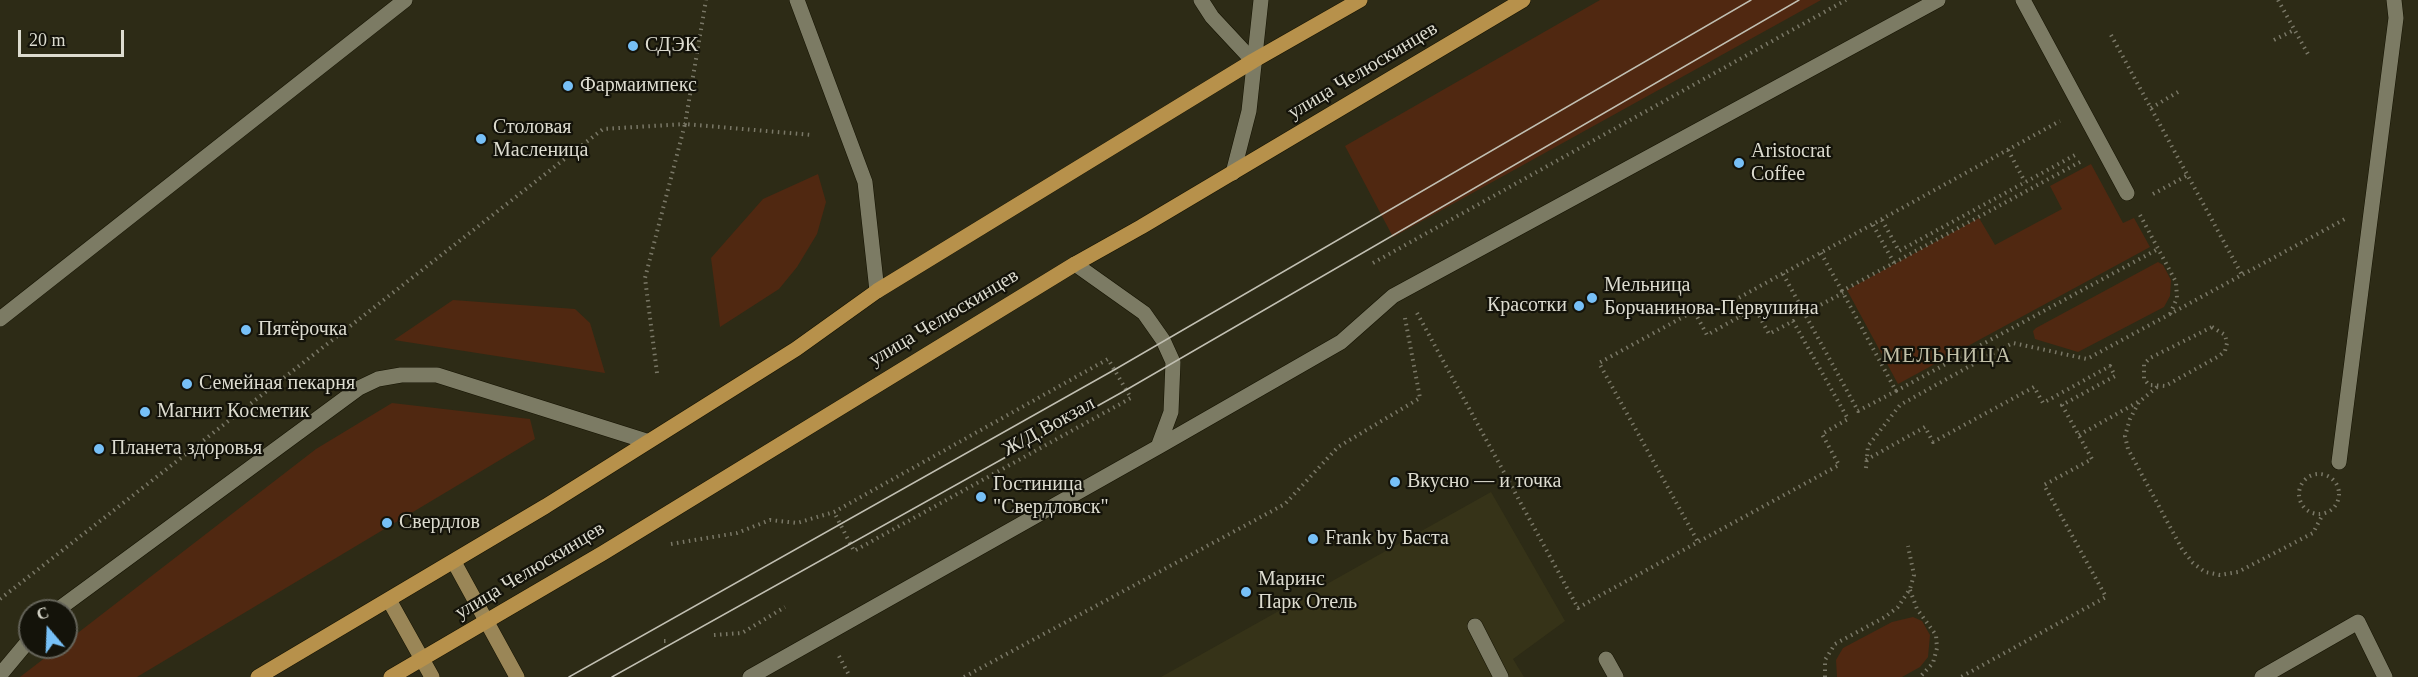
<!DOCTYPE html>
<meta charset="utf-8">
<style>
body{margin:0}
#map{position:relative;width:2418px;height:677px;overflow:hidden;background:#2d2b16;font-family:Georgia,serif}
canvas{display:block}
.north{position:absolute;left:18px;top:599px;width:60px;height:60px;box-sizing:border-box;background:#14130a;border:2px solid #646359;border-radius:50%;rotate:341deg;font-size:16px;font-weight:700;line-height:24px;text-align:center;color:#dddcd0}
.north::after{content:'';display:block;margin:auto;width:21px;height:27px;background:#77c0f7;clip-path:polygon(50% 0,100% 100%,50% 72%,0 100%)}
.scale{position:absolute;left:18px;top:30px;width:106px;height:27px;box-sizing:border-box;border:3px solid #dddcd0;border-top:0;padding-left:8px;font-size:18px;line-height:21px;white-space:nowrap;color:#dddcd0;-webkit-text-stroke:4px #14130a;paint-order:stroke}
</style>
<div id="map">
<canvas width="2418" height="677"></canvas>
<div class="north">С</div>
<div class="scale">20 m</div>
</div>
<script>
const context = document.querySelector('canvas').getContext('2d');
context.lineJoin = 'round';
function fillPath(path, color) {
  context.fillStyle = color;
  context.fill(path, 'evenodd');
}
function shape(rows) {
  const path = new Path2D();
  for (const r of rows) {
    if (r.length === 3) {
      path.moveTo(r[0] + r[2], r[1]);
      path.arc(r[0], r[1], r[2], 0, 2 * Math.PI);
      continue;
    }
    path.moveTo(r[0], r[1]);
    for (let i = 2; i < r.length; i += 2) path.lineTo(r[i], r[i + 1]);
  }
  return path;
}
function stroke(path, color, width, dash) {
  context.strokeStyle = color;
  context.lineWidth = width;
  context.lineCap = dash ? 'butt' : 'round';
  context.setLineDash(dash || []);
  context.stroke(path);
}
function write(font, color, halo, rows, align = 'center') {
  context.font = font + ' Georgia,serif';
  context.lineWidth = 4.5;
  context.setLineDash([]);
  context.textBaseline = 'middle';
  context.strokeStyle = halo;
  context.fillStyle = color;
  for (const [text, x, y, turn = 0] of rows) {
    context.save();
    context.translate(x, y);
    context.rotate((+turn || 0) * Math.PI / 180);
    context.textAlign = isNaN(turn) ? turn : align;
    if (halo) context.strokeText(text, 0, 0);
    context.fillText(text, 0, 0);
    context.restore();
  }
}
const built = shape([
 [1491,492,1565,621,1513,659,1524,677,1161,677]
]);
const green = shape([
 [1600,0,1821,0,1393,237,1345,146],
 [2091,164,2123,223,2134,218,2150,247,1898,384,1847,290,1979,218,1995,245,2062,209,2050,186],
 [818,174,826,202,817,234,797,267,779,289,720,327,711,258,763,199],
 [2158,262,2163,265,2171,280,2170,296,2164,307,2078,352,2035,339,2033,331,2036,328],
 [453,300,575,309,590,323,605,373,394,340],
 [392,403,530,419,535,439,137,677,20,677,59,647,66,647,66,642,316,449],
 [1913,617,1922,621,1930,635,1928,657,1920,667,1902,677,1837,677,1836,660,1843,648,1892,622]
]);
const path = shape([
 [2278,0,2309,56],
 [2111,35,2242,275],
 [2274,40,2294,30],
 [2151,108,2178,92],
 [2008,150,2025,182],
 [2153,194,2188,175],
 [2140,215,2176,282,2177,298,2170,314],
 [1882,220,1899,251,2075,155],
 [1873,225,1894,263],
 [1821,253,1842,291],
 [1373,263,1846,0],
 [1783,274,1858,411,1896,391,1842,291,2080,162],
 [1417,313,1578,608,1599,596,1698,542,1839,465,1822,434,1848,419,1793,321,1769,334,1755,308,1707,335,1694,311,1599,363,1698,542],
 [1805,313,1843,293],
 [1741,316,1733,301,2060,121],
 [2212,327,2225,335,2227,343,2225,351,2219,356,2165,386,2149,385,2144,379,2144,364,2150,358,2212,327],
 [657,373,645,278,685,124,812,135],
 [2157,387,2139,402,2130,419,2125,436,2128,449,2182,549,2193,563,2205,572,2220,575,2238,572,2313,533,2323,514],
 [1896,391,2158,249],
 [2079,435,2138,402],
 [1866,460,1925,427,1933,442,2034,387,2043,403,2110,366,2115,376,2062,405,2092,459,2044,485,2106,597,1961,677],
 [1866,468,1868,446,1900,405,1997,351,2013,343,2087,359,2345,219],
 [2319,494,20],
 [671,544,737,533,770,520,797,523,834,512,1108,359,1131,398,854,551,834,512],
 [1910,590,1917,609,1936,635,1937,648,1933,663,1920,677],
 [0,599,603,129,685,124,706,0],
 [714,635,742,633,785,607],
 [664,641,667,641],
 [839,656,850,677],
 [964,677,1285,504,1338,447,1420,398,1405,318],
 [1825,677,1825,660,1835,644,1885,617,1898,607,1910,589,1914,575,1908,546]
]);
const lane = shape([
 [1201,0,1212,17,1253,61],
 [2023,0,2127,193],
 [0,319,405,0],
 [1158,447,1341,342,1393,296,1938,0],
 [2339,462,2396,18,2394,0],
 [56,611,359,388,378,379,401,375,437,375,646,441],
 [1475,626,1501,677],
 [1606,659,1616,677],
 [0,675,30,639],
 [750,677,1158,447,1171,412,1173,362,1163,340,1144,313,1075,264],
 [2262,677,2358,622,2385,677]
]);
const street = shape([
 [797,0,865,182,877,291],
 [1233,173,1249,111,1261,0]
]);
const secondary = shape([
 [454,562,517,677],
 [389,600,432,677]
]);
const primary = shape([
 [258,677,546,506,796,349,877,291,1253,61,1360,0],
 [391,677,603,553,1075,264,1141,227,1523,0]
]);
const tram = shape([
 [569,677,1114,370,1751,0],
 [612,677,1126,390,1799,0]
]);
const markers = [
 [633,46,6,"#77c0f7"],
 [568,86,6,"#77c0f7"],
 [481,139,6,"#77c0f7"],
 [1739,163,6,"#77c0f7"],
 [1592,298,6,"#77c0f7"],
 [1579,306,6,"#77c0f7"],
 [246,330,6,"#77c0f7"],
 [187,384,6,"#77c0f7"],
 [145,412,6,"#77c0f7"],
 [99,449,6,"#77c0f7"],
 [1395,482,6,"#77c0f7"],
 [981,497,6,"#77c0f7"],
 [387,523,6,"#77c0f7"],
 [1313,539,6,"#77c0f7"],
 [1246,592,6,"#77c0f7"]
];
const poiNames = [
 ["СДЭК",645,46],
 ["Фармаимпекс",580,86],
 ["Столовая",493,128],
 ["Масленица",493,151],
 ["Aristocrat",1751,152],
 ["Coffee",1751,175],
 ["Мельница",1604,286],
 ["Борчанинова-Первушина",1604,309],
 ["Красотки",1567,306,"right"],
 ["Пятёрочка",258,330],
 ["Семейная пекарня",199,384],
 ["Магнит Косметик",157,412],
 ["Планета здоровья",111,449],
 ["Вкусно — и точка",1407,482],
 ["Гостиница",993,485],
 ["\"Свердловск\"",993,508],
 ["Свердлов",399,523],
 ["Frank by Баста",1325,539],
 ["Маринс",1258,580],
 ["Парк Отель",1258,603]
];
const streetNames = [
 ["улица Челюскинцев",1363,71,-31],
 ["улица Челюскинцев",944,318,-31],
 ["Ж/Д Вокзал",1049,427,-29],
 ["улица Челюскинцев",530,571,-31]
];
const neighbourhoodNames = [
 ["МЕЛЬНИЦА",1947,356]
];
fillPath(built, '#363318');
fillPath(green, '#502811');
stroke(lane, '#151302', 16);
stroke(street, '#151302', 16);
stroke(secondary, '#151302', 16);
stroke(primary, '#151302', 16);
stroke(path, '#7a7867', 4, [1.5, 4.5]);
stroke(lane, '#7c7b64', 15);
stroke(street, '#7c7b64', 15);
stroke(secondary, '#9a8657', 15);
stroke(primary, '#b7914b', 15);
stroke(tram, '#c1bfb2', 1.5);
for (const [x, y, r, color] of markers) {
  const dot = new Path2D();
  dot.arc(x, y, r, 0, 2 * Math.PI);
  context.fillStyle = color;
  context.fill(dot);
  stroke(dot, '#14130a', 2);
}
write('20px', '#dddcd0', '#14130a', poiNames, 'left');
write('20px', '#dddcd0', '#14130a', streetNames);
context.letterSpacing = '1.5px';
write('21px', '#c2c0a8', '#14130a', neighbourhoodNames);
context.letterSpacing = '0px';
</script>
